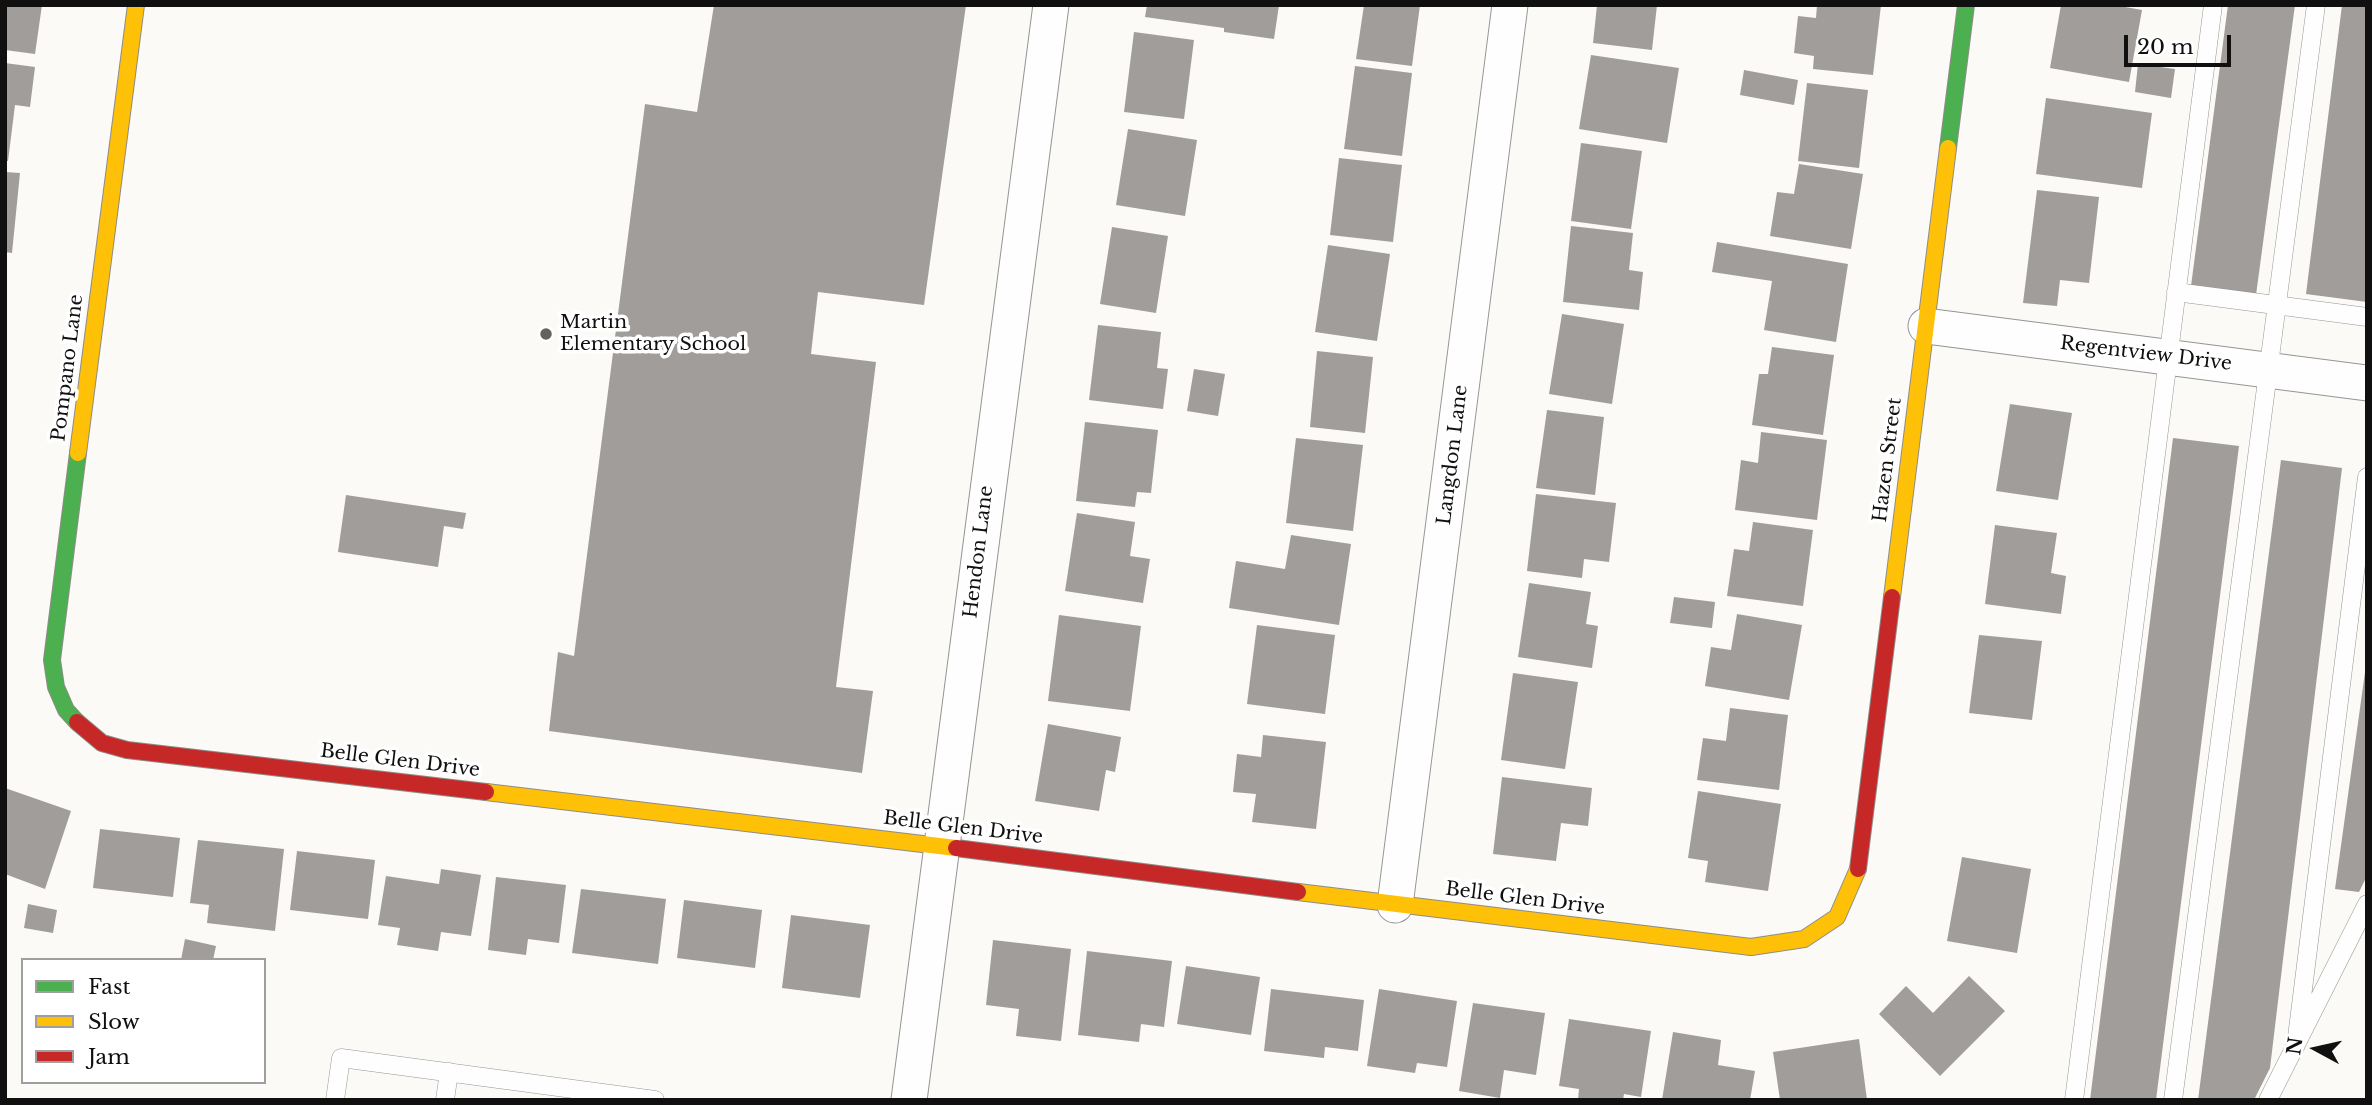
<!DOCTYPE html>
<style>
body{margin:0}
#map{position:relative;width:2372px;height:1105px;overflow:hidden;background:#fcfaf6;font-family:"Libre Baskerville",serif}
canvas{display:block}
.frame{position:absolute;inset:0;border:7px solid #101010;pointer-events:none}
.legend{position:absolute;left:21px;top:958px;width:245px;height:126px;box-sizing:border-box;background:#fff;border:2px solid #9f9f9f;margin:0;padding:9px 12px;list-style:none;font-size:21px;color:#101010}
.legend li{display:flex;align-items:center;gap:14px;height:35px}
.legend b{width:35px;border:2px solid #9f9f9f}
.north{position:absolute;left:2281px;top:1014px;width:70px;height:70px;-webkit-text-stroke:5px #fff;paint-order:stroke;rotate:278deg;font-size:19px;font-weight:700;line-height:28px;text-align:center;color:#101010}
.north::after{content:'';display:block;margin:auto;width:24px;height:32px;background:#101010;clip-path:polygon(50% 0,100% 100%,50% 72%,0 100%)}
.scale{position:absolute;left:2124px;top:35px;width:107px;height:32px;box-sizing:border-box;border:4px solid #101010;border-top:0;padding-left:9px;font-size:21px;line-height:24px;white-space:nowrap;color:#101010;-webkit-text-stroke:5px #fff;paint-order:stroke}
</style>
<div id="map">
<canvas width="2372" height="1105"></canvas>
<div class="frame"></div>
<ul class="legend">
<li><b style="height:9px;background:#4caf50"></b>Fast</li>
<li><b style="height:9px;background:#ffc107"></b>Slow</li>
<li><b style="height:9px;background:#c62828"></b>Jam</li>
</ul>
<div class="north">N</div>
<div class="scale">20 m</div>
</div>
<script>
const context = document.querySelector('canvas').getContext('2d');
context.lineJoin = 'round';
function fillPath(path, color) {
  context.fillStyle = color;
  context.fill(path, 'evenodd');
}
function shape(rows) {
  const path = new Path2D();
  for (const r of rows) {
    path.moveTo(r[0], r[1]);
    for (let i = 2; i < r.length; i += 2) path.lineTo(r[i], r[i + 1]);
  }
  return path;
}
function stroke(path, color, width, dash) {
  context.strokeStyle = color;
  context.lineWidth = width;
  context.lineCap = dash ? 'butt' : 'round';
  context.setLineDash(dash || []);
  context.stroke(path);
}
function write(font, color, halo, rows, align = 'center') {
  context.font = font + ' "Libre Baskerville",serif';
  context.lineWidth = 7;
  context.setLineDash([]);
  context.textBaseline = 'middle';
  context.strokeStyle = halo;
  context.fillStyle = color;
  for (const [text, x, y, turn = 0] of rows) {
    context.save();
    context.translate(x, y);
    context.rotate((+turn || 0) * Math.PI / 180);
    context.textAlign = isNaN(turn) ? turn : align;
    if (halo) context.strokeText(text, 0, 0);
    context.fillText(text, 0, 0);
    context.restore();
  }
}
const building = shape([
 [5,5,42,5,35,54,5,50],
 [714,5,966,5,924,305,818,292,811,354,876,362,836,687,873,691,862,773,549,731,558,652,574,656,645,104,697,112],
 [1147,5,1279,5,1274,39,1224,32,1224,28,1145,17],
 [1364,5,1420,5,1412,66,1356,59],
 [1597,5,1657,5,1652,50,1593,43],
 [1817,5,1881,5,1873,75,1813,69,1814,56,1794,53,1798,16,1816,18],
 [2061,5,2114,5,2142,10,2129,82,2050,68],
 [2228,5,2295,5,2256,295,2191,286],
 [2342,5,2367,5,2367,302,2306,294],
 [1134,32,1194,40,1184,119,1124,112],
 [1591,55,1679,68,1667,143,1579,129],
 [5,63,35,67,30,107,15,105,8,161,5,161],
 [2138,64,2175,69,2171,98,2135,92],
 [1355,66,1412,73,1402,156,1344,149],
 [1744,70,1798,80,1794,105,1740,95],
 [1807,83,1868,90,1859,168,1798,161],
 [2046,98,2152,113,2142,188,2036,174],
 [1128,129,1197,140,1185,216,1116,205],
 [1581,143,1642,151,1631,229,1571,221],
 [1339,158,1402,165,1393,242,1330,235],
 [1799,164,1863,174,1851,249,1770,236,1777,192,1794,194],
 [5,172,20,173,12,253,5,252],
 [2037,190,2099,197,2089,283,2060,280,2057,306,2023,303],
 [1571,226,1633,233,1629,270,1643,272,1639,310,1563,302],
 [1112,227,1168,236,1156,313,1100,304],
 [1717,242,1848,264,1836,342,1764,330,1772,281,1712,272],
 [1328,245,1390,254,1377,341,1315,332],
 [1562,314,1624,324,1612,404,1549,394],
 [1098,325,1161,332,1157,368,1168,369,1163,409,1089,400],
 [1772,347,1834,355,1823,435,1752,425,1759,374,1768,374],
 [1317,351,1373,357,1365,433,1310,427],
 [1194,369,1225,374,1218,416,1187,411],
 [2010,404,2072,413,2058,500,1996,491],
 [1547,410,1604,417,1595,495,1536,488],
 [1085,422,1158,430,1151,493,1137,492,1135,507,1076,501],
 [1761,432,1827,440,1817,520,1735,510,1741,460,1758,463],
 [1296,438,1363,445,1353,531,1286,523],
 [2173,438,2239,446,2156,1100,2090,1100],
 [2281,460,2342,468,2270,1068,2254,1100,2198,1100],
 [1536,494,1616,503,1609,562,1584,559,1582,578,1527,571],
 [346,495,466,513,463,529,444,526,438,567,338,552],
 [1077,513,1135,522,1130,556,1150,559,1143,603,1065,591],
 [1753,522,1813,530,1803,606,1727,596,1734,549,1749,551],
 [1995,525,2057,533,2051,573,2066,576,2061,614,1985,604],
 [1291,535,1351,544,1339,625,1229,608,1236,561,1285,569],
 [1529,583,1591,592,1586,624,1598,626,1592,668,1518,657],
 [1674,597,1715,602,1712,628,1670,623],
 [1737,614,1802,625,1789,700,1705,686,1711,647,1731,650],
 [1059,615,1141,626,1130,711,1048,701],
 [1257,625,1335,635,1325,714,1247,704],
 [1979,635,2042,641,2032,720,1969,713],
 [2365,672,2367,876,2359,892,2335,889],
 [1513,673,1578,682,1565,769,1501,760],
 [1730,708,1788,715,1779,790,1697,780,1703,738,1726,741],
 [1048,724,1121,737,1115,772,1106,770,1099,811,1035,801],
 [1263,735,1326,742,1316,829,1252,822,1256,794,1233,792,1237,754,1261,757],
 [1502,777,1592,788,1588,826,1561,823,1556,861,1493,854],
 [5,788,71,811,45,889,5,874],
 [1698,791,1781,804,1768,891,1705,882,1708,861,1688,858],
 [100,829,180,838,173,897,93,888],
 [198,840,284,849,275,931,207,923,209,905,190,903],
 [297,851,375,860,368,919,290,910],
 [1962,857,2031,869,2017,953,1947,941],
 [441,869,481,875,471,936,441,932,438,951,397,945,400,928,378,925,386,876,439,884],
 [496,877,566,885,559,943,528,939,526,955,488,950],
 [581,889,666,899,658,964,572,953],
 [684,900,762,910,755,968,677,958],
 [28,904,57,910,53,933,24,928],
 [791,915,870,925,860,998,782,988],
 [185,939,216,946,213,960,181,960],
 [993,940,1071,949,1061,1041,1016,1036,1019,1009,986,1005],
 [1087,951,1172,961,1164,1027,1141,1024,1139,1042,1078,1035],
 [1186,966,1260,977,1251,1035,1177,1024],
 [1969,976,2005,1011,1940,1076,1879,1014,1906,986,1933,1013],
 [1271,989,1364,1000,1358,1051,1325,1047,1324,1058,1264,1051],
 [1379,989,1457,1001,1447,1067,1417,1063,1415,1073,1367,1066],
 [1473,1003,1545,1013,1536,1075,1504,1070,1500,1098,1459,1091],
 [1569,1019,1651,1031,1641,1097,1624,1094,1623,1100,1578,1100,1579,1089,1559,1086],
 [1673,1032,1721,1040,1718,1065,1755,1071,1750,1100,1662,1100],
 [1859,1039,1867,1100,1780,1100,1773,1052]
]);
const lane = shape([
 [2176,292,2367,317],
 [2296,1045,2367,477],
 [335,1100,341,1058,655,1100],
 [445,1100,449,1072],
 [2074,1100,2213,5],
 [2173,1100,2316,5],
 [2268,1100,2367,904]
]);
const street = shape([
 [1926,326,2367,383],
 [1395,905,1510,5],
 [909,1100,1051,5]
]);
const fast = shape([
 [1948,148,1966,5],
 [77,722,66,710,56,687,52,660,78,453]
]);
const slow = shape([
 [78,453,136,5],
 [1892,597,1948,148],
 [486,792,956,848],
 [1298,892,1751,947,1804,939,1837,917,1858,869]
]);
const jam = shape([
 [77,722,102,743,127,750,486,792],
 [956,848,1298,892],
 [1858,869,1892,597]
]);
const markers = [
 [546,334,7,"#636260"]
];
const poiNames = [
 ["Martin",560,323],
 ["Elementary School",560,345]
];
const streetNames = [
 ["Regentview Drive",2146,354,7],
 ["Pompano Lane",68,368,-83],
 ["Langdon Lane",1453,455,-83],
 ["Hazen Street",1888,460,-83],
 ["Hendon Lane",979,552,-83],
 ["Belle Glen Drive",400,761,7],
 ["Belle Glen Drive",963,828,7],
 ["Belle Glen Drive",1525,899,7]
];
fillPath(building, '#a09d9b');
stroke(lane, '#969594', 19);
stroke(street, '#969594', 37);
stroke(fast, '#8d8c8a', 18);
stroke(slow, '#8d8c8a', 18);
stroke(jam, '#8d8c8a', 18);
stroke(lane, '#fffefe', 18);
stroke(street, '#fffefe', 35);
stroke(fast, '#4caf50', 16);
stroke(slow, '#ffc107', 16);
stroke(jam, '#c62828', 16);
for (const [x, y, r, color] of markers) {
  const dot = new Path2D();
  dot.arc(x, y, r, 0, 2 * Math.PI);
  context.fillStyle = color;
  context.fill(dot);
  stroke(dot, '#fff', 2.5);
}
write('19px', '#101010', '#fff', poiNames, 'left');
write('19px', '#101010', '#fff', streetNames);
</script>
